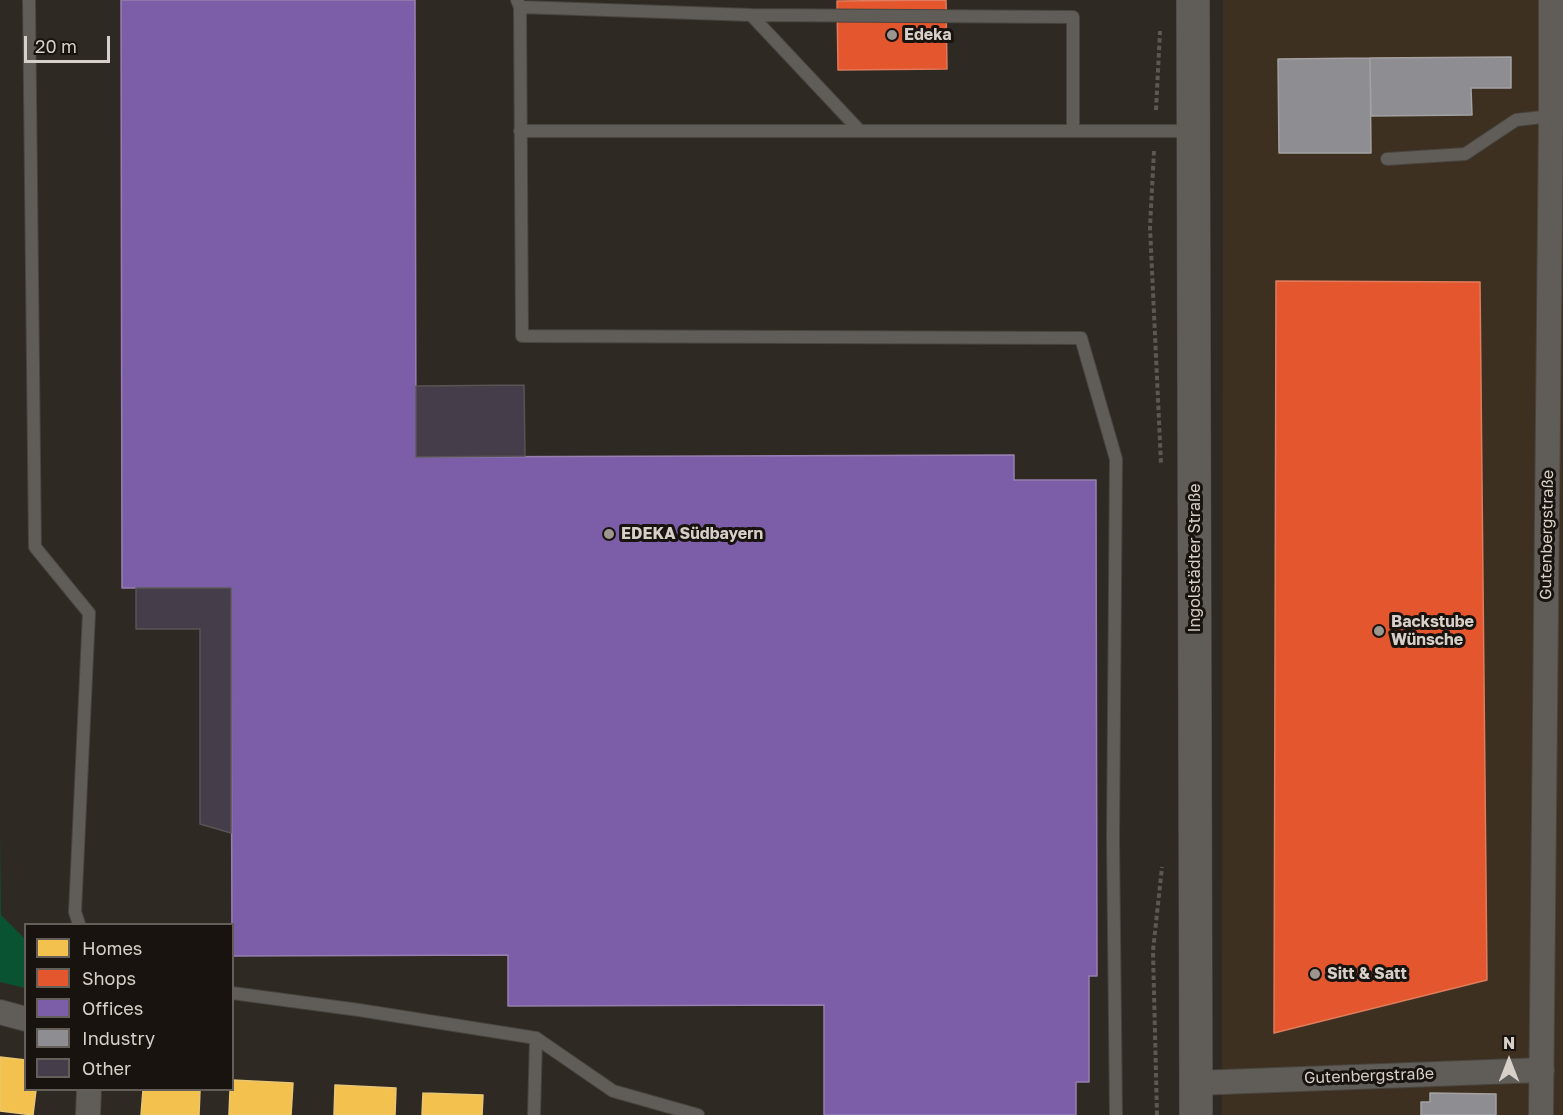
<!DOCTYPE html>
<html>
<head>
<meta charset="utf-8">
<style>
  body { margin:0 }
  #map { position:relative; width:1563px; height:1115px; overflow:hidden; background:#2f2923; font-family:"Golos Text",sans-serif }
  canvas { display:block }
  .legend { position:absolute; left:24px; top:923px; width:210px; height:168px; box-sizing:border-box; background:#18130e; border:2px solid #645f59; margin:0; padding:8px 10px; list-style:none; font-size:18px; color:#d7d0c9 }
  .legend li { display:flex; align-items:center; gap:12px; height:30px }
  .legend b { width:30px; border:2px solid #645f59 }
  .north { position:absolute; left:1479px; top:1031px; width:60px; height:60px; -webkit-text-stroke:4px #18130e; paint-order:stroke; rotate:0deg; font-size:16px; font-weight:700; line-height:24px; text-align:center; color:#d7d0c9 }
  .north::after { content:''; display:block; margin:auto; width:21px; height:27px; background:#d7d0c9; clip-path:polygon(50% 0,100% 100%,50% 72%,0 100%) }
  .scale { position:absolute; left:24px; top:36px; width:86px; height:27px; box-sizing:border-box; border:3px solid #d7d0c9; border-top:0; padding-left:8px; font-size:18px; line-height:21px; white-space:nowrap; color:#d7d0c9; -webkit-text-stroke:4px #18130e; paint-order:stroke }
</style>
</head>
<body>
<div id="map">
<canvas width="1563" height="1115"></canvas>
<ul class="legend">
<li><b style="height:16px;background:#f2c14e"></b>Homes</li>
<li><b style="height:16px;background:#e4572e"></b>Shops</li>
<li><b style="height:16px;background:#7b5ea7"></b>Offices</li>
<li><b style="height:16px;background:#8d8d92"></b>Industry</li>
<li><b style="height:16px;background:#453d49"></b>Other</li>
</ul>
<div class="north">N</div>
<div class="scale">20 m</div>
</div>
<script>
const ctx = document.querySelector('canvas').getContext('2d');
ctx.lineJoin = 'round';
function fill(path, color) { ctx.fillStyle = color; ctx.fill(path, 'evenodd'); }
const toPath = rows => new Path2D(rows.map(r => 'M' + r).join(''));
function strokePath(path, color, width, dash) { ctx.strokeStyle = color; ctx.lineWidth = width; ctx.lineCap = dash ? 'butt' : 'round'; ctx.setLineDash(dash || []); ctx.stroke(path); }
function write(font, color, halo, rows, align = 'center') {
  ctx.font = font + ' "Golos Text",sans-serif'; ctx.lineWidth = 6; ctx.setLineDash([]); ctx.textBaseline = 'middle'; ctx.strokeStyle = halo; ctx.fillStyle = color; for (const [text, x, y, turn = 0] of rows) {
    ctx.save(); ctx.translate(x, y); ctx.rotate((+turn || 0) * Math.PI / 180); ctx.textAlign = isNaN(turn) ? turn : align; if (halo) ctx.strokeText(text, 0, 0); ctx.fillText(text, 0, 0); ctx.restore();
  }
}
fill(toPath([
  [1223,0,1563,0,1563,1115,1222,1115]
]), '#3d3020');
fill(toPath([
  [0,830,1,915,25,939,25,988,0,982]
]), '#095332');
const homes = toPath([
  [0,1057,26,1060,26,1090,36,1090,33,1115,0,1111,0,1057],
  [232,1080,293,1083,291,1115,229,1115,230,1090,232,1090,232,1080],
  [335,1085,396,1088,395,1115,334,1115,335,1085],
  [143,1090,200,1090,199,1115,141,1115,143,1090],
  [423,1093,483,1095,482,1115,422,1115,423,1093]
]);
fill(homes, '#f2c14e');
strokePath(homes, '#eac673', 1.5);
const shops = toPath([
  [946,0,947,69,838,70,837,1,946,0],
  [1276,281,1480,282,1487,980,1274,1033,1276,281]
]);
fill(shops, '#e4572e');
strokePath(shops, '#e07b5c', 1.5);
const offices = toPath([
  [121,0,415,0,416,457,1014,455,1014,480,1096,480,1097,976,1089,976,1089,1082,1076,1082,1076,1115,824,1115,824,1005,508,1006,508,955,232,956,231,588,122,588,121,0]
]);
fill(offices, '#7b5ea7');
strokePath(offices, '#9780b1', 1.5);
const industry = toPath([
  [1511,57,1511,88,1471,88,1472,115,1371,116,1370,58,1511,57],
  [1370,58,1371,153,1279,153,1278,59,1370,58],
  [1430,1093,1496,1094,1496,1115,1421,1115,1421,1102,1430,1102,1430,1093]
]);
fill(industry, '#8d8d92');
strokePath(industry, '#a3a1a2', 1.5);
const building = toPath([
  [524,385,525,456,416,457,416,386,524,385],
  [136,588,231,588,231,833,200,824,200,629,136,629,136,588]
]);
fill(building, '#453d49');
strokePath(building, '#585455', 1.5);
const lane = toPath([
  [29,0,35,547,89,613,75,912,79,924],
  [517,0,520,7,522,336,1081,338,1116,459,1113,838,1116,1115],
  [520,7,751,15,1073,17,1073,131],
  [751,15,860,131],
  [520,131,1192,131],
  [1387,159,1465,154,1516,120,1551,116],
  [232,993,359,1010,536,1038,613,1091,698,1115],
  [534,1115,536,1038]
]);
const street = toPath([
  [0,1012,26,1019],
  [1196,1083,1542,1070],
  [88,1115,89,1090],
  [1541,1115,1551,116,1551,0]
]);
const secondary = toPath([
  [1193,0,1196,1115]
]);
strokePath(lane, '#48443e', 14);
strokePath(street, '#48443e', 26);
strokePath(secondary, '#48443e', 34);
strokePath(toPath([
  [1156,110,1160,31],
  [1154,151,1150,227,1161,464],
  [1157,1115,1153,951,1162,867]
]), '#5c5853', 4, [4.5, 3]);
strokePath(lane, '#605c58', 12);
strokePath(street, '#605c58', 24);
strokePath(secondary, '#605c58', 33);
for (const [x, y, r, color] of [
  [892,35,6,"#9c968f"],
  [609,534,6,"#9c968f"],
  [1379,631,6,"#9c968f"],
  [1315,974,6,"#9c968f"]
]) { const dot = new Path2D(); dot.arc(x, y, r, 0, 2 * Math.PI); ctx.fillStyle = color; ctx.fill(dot); strokePath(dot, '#18130e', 2); }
write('bold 16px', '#d7d0c9', '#18130e', [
  ["Edeka",904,35],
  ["EDEKA Südbayern",621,534],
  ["Backstube",1391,622],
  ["Wünsche",1391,640],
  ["Sitt & Satt",1327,974]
], 'left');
write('16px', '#d7d0c9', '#18130e', [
  ["Gutenbergstraße",1547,535,-89],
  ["Ingolstädter Straße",1195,558,-90],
  ["Gutenbergstraße",1369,1076,-2]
]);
</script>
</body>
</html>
